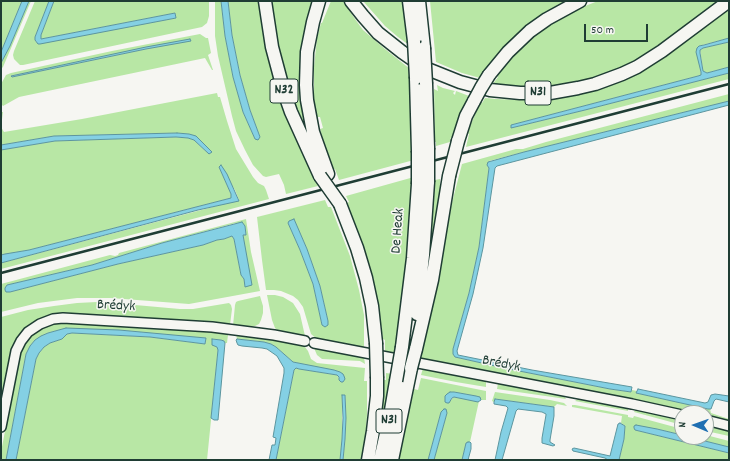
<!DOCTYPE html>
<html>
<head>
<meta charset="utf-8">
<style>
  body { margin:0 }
  #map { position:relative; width:730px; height:461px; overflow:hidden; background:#f6f6f2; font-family:Dekko,sans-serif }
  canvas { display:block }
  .frame { position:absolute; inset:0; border:2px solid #1f3d34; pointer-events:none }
  .north { position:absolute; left:674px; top:405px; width:40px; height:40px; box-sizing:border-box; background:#f6f6f2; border:1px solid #a0aca6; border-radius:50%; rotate:272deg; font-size:11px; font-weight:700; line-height:16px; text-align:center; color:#1f3d34 }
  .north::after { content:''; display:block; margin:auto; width:14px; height:18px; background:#1f6fb2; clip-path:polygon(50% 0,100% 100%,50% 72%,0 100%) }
  .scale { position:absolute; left:584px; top:24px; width:64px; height:18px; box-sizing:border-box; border:2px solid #1f3d34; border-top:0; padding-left:5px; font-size:12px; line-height:14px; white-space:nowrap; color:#1f3d34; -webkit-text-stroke:3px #f6f6f2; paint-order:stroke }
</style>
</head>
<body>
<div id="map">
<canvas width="730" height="461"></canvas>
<div class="frame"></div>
<div class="north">N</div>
<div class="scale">50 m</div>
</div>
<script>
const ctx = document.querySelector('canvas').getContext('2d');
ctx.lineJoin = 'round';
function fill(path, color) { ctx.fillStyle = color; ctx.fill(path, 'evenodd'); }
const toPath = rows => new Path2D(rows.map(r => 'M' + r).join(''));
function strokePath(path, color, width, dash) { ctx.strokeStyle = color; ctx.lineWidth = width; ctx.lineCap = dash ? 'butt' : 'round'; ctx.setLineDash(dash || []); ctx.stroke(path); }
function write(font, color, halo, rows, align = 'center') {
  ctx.font = font + ' Dekko,sans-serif'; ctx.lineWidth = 3; ctx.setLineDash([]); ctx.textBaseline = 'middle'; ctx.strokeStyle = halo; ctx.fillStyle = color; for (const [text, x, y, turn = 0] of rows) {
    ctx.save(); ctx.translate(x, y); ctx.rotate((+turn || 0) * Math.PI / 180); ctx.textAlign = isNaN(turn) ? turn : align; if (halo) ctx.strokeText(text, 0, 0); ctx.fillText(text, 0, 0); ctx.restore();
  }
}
fill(toPath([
  [1,1,22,1,1,52],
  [29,1,31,1,3,67,1,69,1,63,10,46],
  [35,1,49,1,35,37,36,42,121,28,176,18,175,13,41,39,41,35,54,1,209,1,209,16,207,23,202,27,23,65,20,65,14,59,13,55,14,51],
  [215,1,221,1,225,36,233,77,243,112,255,139,260,137,250,110,240,75,232,35,228,1,261,1,315,178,318,186,286,194,284,185,279,174,266,177,263,176,253,165,245,150,236,131,232,116,218,56,215,36],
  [270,1,313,1,307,21,301,51,300,85,312,145,295,110,282,68],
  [331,1,343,1,355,19,363,30,385,49,410,69,414,160,339,180,335,169,333,169,324,143,320,129,323,128,320,117,317,117,314,99,314,67,317,38,321,23,322,23],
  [363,1,406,1,409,45,398,37,385,26],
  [430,1,570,1,482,75,480,78,462,73,436,62],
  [598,1,720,1,647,55,620,69,593,79,564,86,536,88,492,85,498,77,497,76,507,63,526,43,539,32,565,16,580,8],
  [729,7,729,38,699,46,701,75,698,76,511,125,511,128,585,110,729,73,729,79,466,147,469,134,467,133,468,131,480,103,482,103,485,98,497,99,519,100,550,98,579,93],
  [200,34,206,38,208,38,211,53,208,55,213,70,212,70,205,58,19,97,3,106,1,104,1,84,6,75,11,73,112,51],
  [190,40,146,49,12,77,11,76,101,57],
  [729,42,729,67,707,73,703,71,700,50,703,48],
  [437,85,443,88,455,91,453,93,455,95,456,91,469,96,466,102,468,103,454,138,451,137,450,142,436,146,436,142,435,142,434,89,438,91],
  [217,93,218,97,220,97,227,121,236,149,253,177,258,183,264,186,266,190,269,199,1,269,1,263,239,200,235,190,219,167,231,194,231,198,29,250,1,255,1,150,55,141,176,137,188,138,194,140,209,154,210,153,189,134,177,133,54,136,1,145,1,112,3,112,1,127,4,132,82,119],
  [729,94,729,101,524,152,489,161,487,165,489,168,479,247,469,293,453,349,453,354,455,357,504,368,610,389,631,392,632,390,637,391,636,393,710,409,711,413,729,419,728,422,706,416,706,413,693,413,631,400,421,359,447,222,462,164,516,149,523,149,546,142],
  [414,177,414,193,396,354,385,351,385,340,383,339,378,305,373,277,363,245,347,203,349,202,346,196],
  [440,179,440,184,442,184,442,180,443,180,425,292,431,186,435,186,435,180],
  [325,200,328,207,331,207,350,256,359,290,364,315,364,349,317,339,311,334,303,307,298,300,293,296,281,291,274,290,266,290,262,260,257,217],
  [294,220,307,249,320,286,328,321,328,325,322,325,313,284,300,250,288,223],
  [246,219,251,252,260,291,189,304,111,298,77,298,38,303,1,312,1,284,110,255,115,256,118,255,119,253],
  [236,223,245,226,246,234,243,235,245,287,244,279,241,275,234,239,232,236,224,239,217,240,203,245,118,264,10,292,6,292,6,286,7,285,92,265,162,243],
  [267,295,275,295,283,297,293,303,300,314,305,336,302,337,278,331,275,328,272,320],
  [260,296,263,306,263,313,261,320,259,324,255,326,251,327,233,326,235,305,236,302,238,301],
  [97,302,124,304,180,309,193,309,229,303,231,305,232,309,230,325,151,319,63,314,52,314,42,318,34,322,25,329,17,338,12,349,1,403,1,317,28,310,54,306,77,303],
  [76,322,214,331,227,333,228,335,227,343,225,343,224,341,221,340,212,339,215,346,217,347,218,350,207,460,16,460,36,359,39,353,44,347,50,343,62,339,67,334,72,333,150,337,205,344,206,339,119,330,59,330,48,333,35,340,30,346,26,354,6,460,1,460,1,452,18,363,20,352,25,343,31,336,45,327,54,324],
  [236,334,271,338,296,343,305,347,308,351,311,359,317,363,365,368,364,381,367,381,367,415,365,442,362,460,343,460,345,439,346,418,345,395,342,395,342,439,340,460,276,460,294,370,296,368,299,369,337,375,341,382,343,382,344,381,340,372,293,362,276,347,271,344,264,342,237,339],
  [314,348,317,348,364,357,365,364,360,361,322,359,317,355],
  [423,368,485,380,486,382,486,387,456,382,421,375],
  [386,373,393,374,375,460,372,460,377,437,383,380,386,380],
  [421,378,486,391,486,400,481,400,480,397,454,392,450,401,454,397,479,401,470,442,466,443,462,460,434,460,447,413,441,412,428,460,398,460,414,389,418,390],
  [498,383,564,396,566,399,497,389],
  [495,392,550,400,564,403,567,406,557,404,554,407,495,399,494,402,492,401],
  [578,399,628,408,628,411,575,401],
  [572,405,575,405,628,415,628,417,633,418,634,416,682,429,682,435,657,429,635,430,729,453,729,460,619,460,624,439,625,426,621,423,622,416,572,407],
  [635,410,682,419,682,425,634,412],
  [706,425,729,431,729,436,706,431],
  [706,435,729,441,729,447,689,437,706,437]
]), '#b8e7a5');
const water = toPath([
  [22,1,29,1,10,46,1,63,1,52,22,1],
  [49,1,54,1,41,35,41,39,175,13,176,18,40,44,38,44,35,40,35,37,49,1],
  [221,1,228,1,232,35,240,75,250,110,260,137,258,140,255,139,243,112,233,77,225,36,221,1],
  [729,38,729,42,703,48,700,50,700,53,703,71,707,73,729,67,729,73,585,110,511,128,511,125,698,76,701,75,701,72,696,52,697,48,699,46,704,45,729,38],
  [190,39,191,41,146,49,12,77,11,76,146,47,190,39],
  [729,101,729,105,497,166,495,168,483,248,473,294,457,351,458,355,532,370,632,387,631,392,610,389,504,368,455,357,453,354,453,349,469,293,479,247,489,168,487,165,488,162,524,152,729,101],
  [177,133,189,134,196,136,212,152,209,154,194,140,188,138,176,137,55,141,1,150,1,145,54,136,177,133],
  [221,165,227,174,239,201,198,210,1,263,1,255,5,254,29,250,231,198,231,194,219,167,221,165],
  [294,219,307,249,320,286,328,321,328,325,325,327,322,325,313,284,300,250,288,223,289,221,294,219],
  [242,222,245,226,246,235,243,235,252,285,245,287,244,279,241,275,234,239,232,236,224,239,217,240,203,245,118,264,10,292,6,292,5,290,5,288,7,285,92,265,162,243,242,222],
  [66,328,119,330,206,338,205,344,150,337,72,333,67,334,62,339,50,343,44,347,39,353,36,359,16,460,6,460,26,354,30,346,35,340,41,336,48,333,66,328],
  [212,339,221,340,224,341,225,343,218,420,214,420,211,418,218,350,217,347,212,345,212,339],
  [237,339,264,342,271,344,276,347,293,362,334,370,340,372,343,374,344,376,345,379,343,382,341,382,339,380,339,377,337,375,299,369,296,368,294,370,276,460,269,460,272,445,275,445,276,438,273,437,284,373,284,368,277,356,267,349,262,348,242,346,238,345,237,343,236,340,237,339],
  [638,389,705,403,708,402,711,395,715,394,729,396,729,402,716,399,714,401,711,409,708,409,636,393,638,389],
  [450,392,454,392,476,396,480,397,481,400,478,402,454,397,452,398,449,403,447,403,445,402,445,396,447,394,450,392],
  [342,395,345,395,346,418,345,439,343,460,340,460,342,439,343,418,342,395],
  [495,399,554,407,554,416,550,440,550,442,555,445,553,446,542,443,542,438,546,415,546,414,542,412,518,409,516,411,502,460,495,460,501,432,508,408,506,406,494,404,494,402,495,399],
  [444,409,446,409,447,413,434,460,428,460,441,412,444,409],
  [620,423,625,426,624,439,619,460,608,460,605,458,573,451,572,449,574,448,610,456,618,424,620,423],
  [636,425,657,429,682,435,682,437,689,437,729,447,729,453,635,430,634,428,634,426,636,425],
  [468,442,470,442,471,443,471,449,468,460,462,460,466,443,468,442]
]);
fill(water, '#84d0e4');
strokePath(water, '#5c959e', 1);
const tertiary = toPath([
  [314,343,632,404,682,415],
  [706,420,729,426],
  [1,427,16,351,21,341,28,332,40,324,53,319,63,318,212,327,274,335,305,341]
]);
const trunk = toPath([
  [265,1,272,47,284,92,291,112,320,176],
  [319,1,313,22,307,52,306,85,307,100,313,132,328,174],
  [351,1,363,16,378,33,402,52,425,68,460,82,490,90,520,93,550,93,578,88,595,84,622,74,637,67,662,51,729,1],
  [409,1,414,41],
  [419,1,424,48],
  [489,75,508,52,530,31,547,19,580,1],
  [416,78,418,151],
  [426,84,428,148],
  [458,141,466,116,474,101],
  [340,204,357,248,366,278,372,306,376,343],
  [417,314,423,255,428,182],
  [402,347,413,258,418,184],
  [416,349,432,280,449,176],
  [368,460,373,431,377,396,377,378],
  [380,460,390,416,396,381],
  [392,460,411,368]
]);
strokePath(tertiary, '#1f3d34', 12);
strokePath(trunk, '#1f3d34', 15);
strokePath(tertiary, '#f6f6f2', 9);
strokePath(trunk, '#f6f6f2', 12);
strokePath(toPath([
  [1,273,729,84]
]), '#1f3d34', 2.5);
const trunkBridge = toPath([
  [414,41,416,78],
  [424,48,426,84],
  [474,101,481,88,489,75],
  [320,176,340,204],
  [449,176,458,141],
  [428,182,428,148],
  [418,184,418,151],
  [376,343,377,378],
  [411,368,416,349],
  [396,381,402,347]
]);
strokePath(trunkBridge, '#1f3d34', 15, []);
strokePath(trunkBridge, '#f6f6f2', 12);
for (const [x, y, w] of [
  [284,91,28],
  [538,93,26],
  [389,421,26]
]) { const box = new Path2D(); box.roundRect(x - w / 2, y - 12, w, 24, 3); ctx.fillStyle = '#f6f6f2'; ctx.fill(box); strokePath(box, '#1f3d34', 1); }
write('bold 14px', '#1f3d34', null, [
  ["N32",284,91],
  ["N31",538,93],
  ["N31",389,421]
]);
write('15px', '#1f3d34', '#f6f6f2', [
  ["De Heak",399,231,-86],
  ["Brédyk",116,307,3],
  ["Brédyk",501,365,11]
]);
</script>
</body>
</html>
